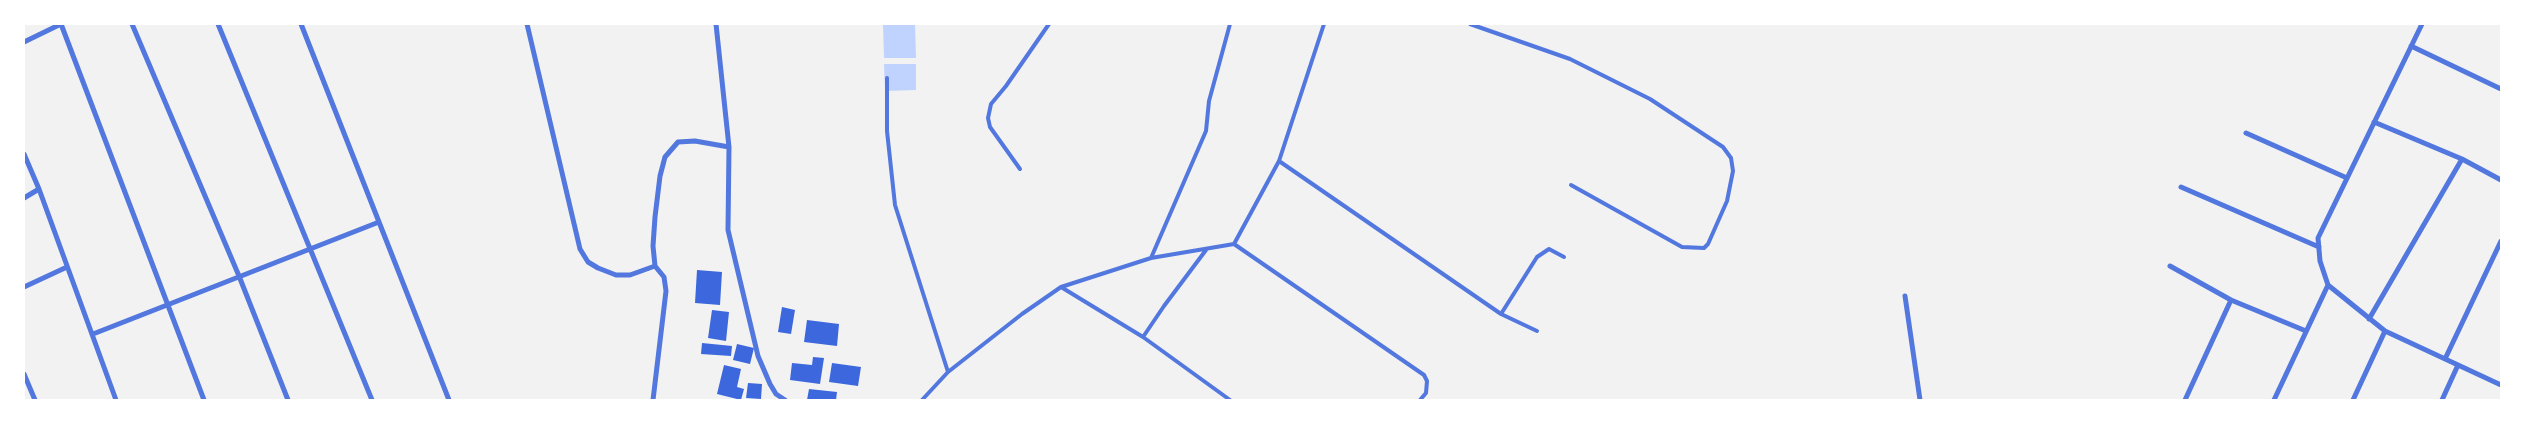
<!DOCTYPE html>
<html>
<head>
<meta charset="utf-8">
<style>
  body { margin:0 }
  #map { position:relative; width:2525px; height:424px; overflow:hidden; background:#f2f2f2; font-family:"Varela Round",sans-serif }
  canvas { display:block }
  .frame { position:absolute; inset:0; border:25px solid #fff; pointer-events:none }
</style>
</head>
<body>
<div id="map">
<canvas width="2525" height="424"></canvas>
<div class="frame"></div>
</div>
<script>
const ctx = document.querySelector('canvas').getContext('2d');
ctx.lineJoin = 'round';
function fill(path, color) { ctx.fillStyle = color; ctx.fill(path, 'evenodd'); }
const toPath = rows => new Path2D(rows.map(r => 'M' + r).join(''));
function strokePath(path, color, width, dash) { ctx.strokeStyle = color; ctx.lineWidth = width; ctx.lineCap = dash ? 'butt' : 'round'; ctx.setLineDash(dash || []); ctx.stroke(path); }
fill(toPath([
  [883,24,915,24,916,58,884,58],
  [884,64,916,64,916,90,885,91]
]), '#bfd3fe');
fill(toPath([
  [697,270,722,272,720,305,695,303],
  [782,307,795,310,791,334,778,332],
  [712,310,729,312,726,341,708,338],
  [807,320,839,324,837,346,804,342],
  [702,343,732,346,731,356,701,354],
  [737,344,754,348,750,364,733,360],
  [813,357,824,358,820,384,790,380,792,363,812,365],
  [832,363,861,367,858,386,829,382],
  [724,365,741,369,737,387,744,389,741,400,717,394],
  [748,383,762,384,761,399,746,398],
  [809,389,837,392,836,400,807,400]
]), '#3d67dc');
strokePath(toPath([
  [1470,24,1570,59,1650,99,1723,147,1731,158,1733,171,1727,201,1708,244,1704,248,1682,247,1571,185],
  [887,78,887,131,895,205,948,372],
  [1279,161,1501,314,1537,331],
  [1020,169,990,127,988,118,991,104,1006,86,1049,24],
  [1234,244,1424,375,1427,381,1426,393,1420,400],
  [1151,258,1206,131,1209,101,1230,24],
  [1061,287,1143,337,1230,400],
  [1501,314,1537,257,1549,249,1564,257],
  [1143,337,1164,306,1206,250],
  [922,400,948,372,1022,314,1061,287,1151,258,1234,244,1279,161,1324,24]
]), '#5277de', 4);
strokePath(toPath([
  [61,24,204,400],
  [132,24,239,276,288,400],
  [218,24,372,400],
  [527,24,580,249,588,262,598,268,616,275,630,275,655,266,653,246,655,217,660,176,665,157,678,142,695,141,729,147],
  [716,24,729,147,728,230,758,356,770,384,776,394,785,400],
  [2422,24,2318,238,2320,261,2328,285,2385,331,2501,385],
  [24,42,61,24],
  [2411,46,2501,89],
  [2374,122,2462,159,2501,180],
  [2246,133,2347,178],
  [24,154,39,189,116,400],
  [2181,187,2319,247],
  [24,198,39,189],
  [379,222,449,400],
  [2170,266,2231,300],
  [24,287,67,267],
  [1905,296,1920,400],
  [2369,319,2462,159],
  [93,334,379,222,301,24],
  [2445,359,2501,241],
  [24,374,35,400],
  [653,400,666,291,664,277,655,266],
  [2185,400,2231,300,2306,331],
  [2274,400,2328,285],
  [2353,400,2385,331],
  [2442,400,2458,365]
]), '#5277de', 5);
</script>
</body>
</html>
